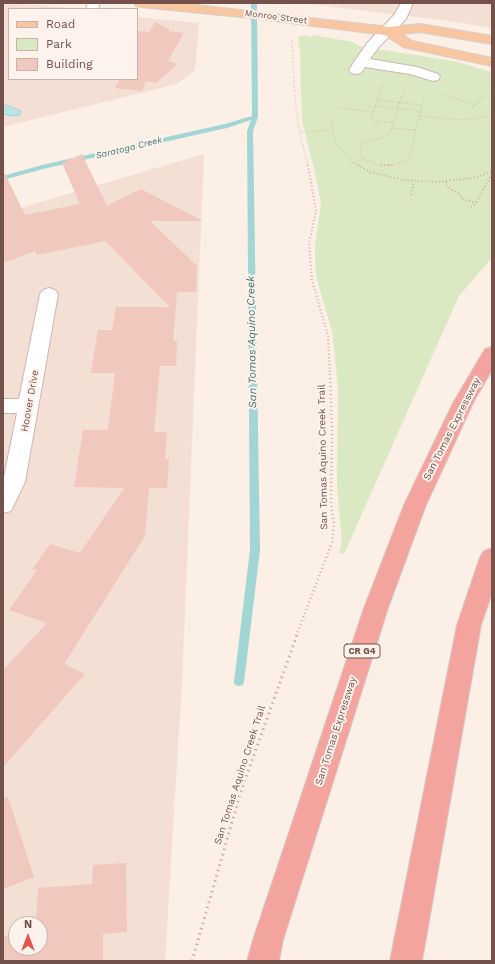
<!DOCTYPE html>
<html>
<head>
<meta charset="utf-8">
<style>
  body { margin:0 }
  #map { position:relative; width:495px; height:964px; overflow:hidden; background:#fcefe6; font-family:"Work Sans",sans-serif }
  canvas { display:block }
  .frame { position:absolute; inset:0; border:4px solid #74524b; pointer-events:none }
  .legend { position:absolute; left:8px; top:8px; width:130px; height:72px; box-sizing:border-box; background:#fef3ec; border:1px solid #c7b3ac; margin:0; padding:5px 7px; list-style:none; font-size:12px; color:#74524b }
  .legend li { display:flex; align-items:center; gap:8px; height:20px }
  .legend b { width:20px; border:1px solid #c7b3ac }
  .north { position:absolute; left:8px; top:916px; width:40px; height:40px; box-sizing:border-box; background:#fef3ec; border:1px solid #c7b3ac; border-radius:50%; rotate:0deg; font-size:11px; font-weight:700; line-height:16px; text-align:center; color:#74524b }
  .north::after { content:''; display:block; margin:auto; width:14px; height:18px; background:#e2534e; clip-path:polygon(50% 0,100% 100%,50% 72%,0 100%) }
</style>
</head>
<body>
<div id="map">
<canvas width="495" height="964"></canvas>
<div class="frame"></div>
<ul class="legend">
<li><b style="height:5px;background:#f8c6a0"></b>Road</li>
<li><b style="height:11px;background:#dae9c4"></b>Park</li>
<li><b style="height:11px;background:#f0c8be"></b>Building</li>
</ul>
<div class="north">N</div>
</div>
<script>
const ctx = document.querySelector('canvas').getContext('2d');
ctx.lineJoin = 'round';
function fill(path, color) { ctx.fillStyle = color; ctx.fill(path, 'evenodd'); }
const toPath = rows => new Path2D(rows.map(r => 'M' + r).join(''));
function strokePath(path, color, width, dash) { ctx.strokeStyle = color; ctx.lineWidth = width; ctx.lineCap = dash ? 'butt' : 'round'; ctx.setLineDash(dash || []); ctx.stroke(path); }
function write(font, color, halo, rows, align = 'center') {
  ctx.font = font + ' "Work Sans",sans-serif'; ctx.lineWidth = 4; ctx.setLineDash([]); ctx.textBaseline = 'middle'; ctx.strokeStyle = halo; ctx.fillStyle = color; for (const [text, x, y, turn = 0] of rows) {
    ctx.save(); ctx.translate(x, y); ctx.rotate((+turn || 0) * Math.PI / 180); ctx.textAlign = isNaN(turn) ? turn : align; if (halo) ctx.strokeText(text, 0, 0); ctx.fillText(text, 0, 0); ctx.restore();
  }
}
fill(toPath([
  [301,3,492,3,492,28,442,20],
  [3,4,41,5,73,9,9,9,9,79,137,79,137,17,199,23,195,70,177,84,3,127],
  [204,154,182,682,165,961,3,961,3,213],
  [16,924,40,924,40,948,16,948]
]), '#f3dfd4');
fill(toPath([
  [304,35,311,37,313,35,353,42,359,46,453,61,492,72,492,258,459,296,344,554,339,553,342,544,337,486,338,389,335,357,332,331,317,280,315,262,315,246,321,203,316,177,302,121,300,62,301,61,298,37]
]), '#dae9c4');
const water = toPath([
  [3,105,6,105,21,111,20,115,10,116,3,113,3,105]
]);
fill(water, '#bae5e3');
strokePath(water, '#a1d6d4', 1);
fill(toPath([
  [251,3,257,3,258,117,253,131,260,550,244,682,243,685,239,686,235,685,234,682,250,550,247,131,251,120,227,128,43,169,3,180,3,176,42,165,225,124,252,116,251,3]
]), '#a1d6d4');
fill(toPath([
  [155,22,169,29,168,31,184,33,168,61,178,64,156,83,146,81,142,91,115,88,120,79,137,79,137,31,149,32],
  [82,154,107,206,141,189,203,221,150,221,197,266,196,292,177,292,173,341,177,341,176,366,160,366,154,432,167,432,165,459,169,459,167,488,149,488,145,536,64,664,85,674,3,767,3,670,47,623,9,610,37,570,32,569,50,544,80,553,124,488,74,487,83,430,108,430,115,373,91,373,98,330,112,330,116,307,170,307,105,241,37,255,35,251,3,263,3,170,25,215,80,204,62,163],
  [8,797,34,877,3,889,3,798],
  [126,863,127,932,103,934,103,961,3,961,3,936,16,935,16,948,40,948,40,924,36,924,38,888,92,884,93,865]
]), '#f0c8be');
const minor = toPath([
  [88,3,100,3,98,9,86,9,88,3],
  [401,3,413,3,406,19,378,48,370,59,417,67,438,74,440,77,438,80,433,81,410,74,365,67,361,73,356,74,351,73,349,70,356,59,368,42,395,14,401,3],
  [49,288,55,290,58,294,25,482,11,511,3,513,3,482,17,413,3,413,3,399,19,399,40,294,43,290,49,288]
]);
const major = toPath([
  [134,3,179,3,389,27,420,24,492,36,492,44,420,32,402,34,412,41,492,58,492,66,403,47,385,35,251,18,140,7,136,6,134,3]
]);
const highway = toPath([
  [492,347,492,370,473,403,426,505,388,608,283,940,279,961,247,961,253,940,364,608,404,505,453,403,485,349,492,347],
  [492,548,492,593,481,625,422,961,390,961,457,625,480,557,484,551,492,548]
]);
strokePath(minor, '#cfb7af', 2);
strokePath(major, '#d8cfcd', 2);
strokePath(highway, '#d8cfcd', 2);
strokePath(toPath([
  [292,40,295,98,299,129,308,166],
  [382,85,371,120,393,123,392,128,415,130,425,95],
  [444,95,476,105],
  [377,100,422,105],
  [375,106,420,111],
  [340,108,373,112],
  [472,108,488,93,492,92],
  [419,116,462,120,492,116],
  [335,118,332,123,333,135,338,147,354,163,360,166],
  [393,123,404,90],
  [392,128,390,133,385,137,361,144,360,151,362,158,372,163,384,166,404,163,409,159,416,130],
  [301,132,333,130],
  [354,163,364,159]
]), '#d5aba1', 1.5, [0.5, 2]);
strokePath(toPath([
  [308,165,316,211,309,243,312,280,328,336,330,375],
  [358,165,370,172,403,180,436,182,473,178,492,172],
  [381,165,393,165],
  [446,182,447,187,458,193,463,199,476,203],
  [411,195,414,181],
  [471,207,476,203,492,174]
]), '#d5aba1', 2, [1, 2.5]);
strokePath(toPath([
  [296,636,332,543,334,524,331,504,332,429,330,374]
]), '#d5aba1', 2.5, [1, 3]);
strokePath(toPath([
  [192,961,241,791,297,635]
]), '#d5aba1', 3, [1.5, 4]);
fill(minor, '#fff');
fill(major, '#f8c6a0');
fill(highway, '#f4a49e');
write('9px', '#74524b', '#fef3ec', [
  ["Monroe Street",276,17,7]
]);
write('italic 9px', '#407877', '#fef3ec', [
  ["Saratoga Creek",129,148,-14]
]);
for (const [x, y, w] of [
  [362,651,36]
]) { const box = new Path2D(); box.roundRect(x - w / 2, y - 7, w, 14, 3); ctx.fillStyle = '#fef3ec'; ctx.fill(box); strokePath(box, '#74524b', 1); }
write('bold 9px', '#74524b', null, [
  ["CR G4",362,651]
]);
write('10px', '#74524b', '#fef3ec', [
  ["Hoover Drive",30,401,-80],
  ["San Tomas Expressway",452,429,-63],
  ["San Tomas Aquino Creek Trail",323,457,-91],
  ["San Tomas Expressway",336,731,-72],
  ["San Tomas Aquino Creek Trail",240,775,-72]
]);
write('italic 11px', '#407877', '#fef3ec', [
  ["San Tomas Aquino Creek",252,342,-91]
]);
</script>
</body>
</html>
